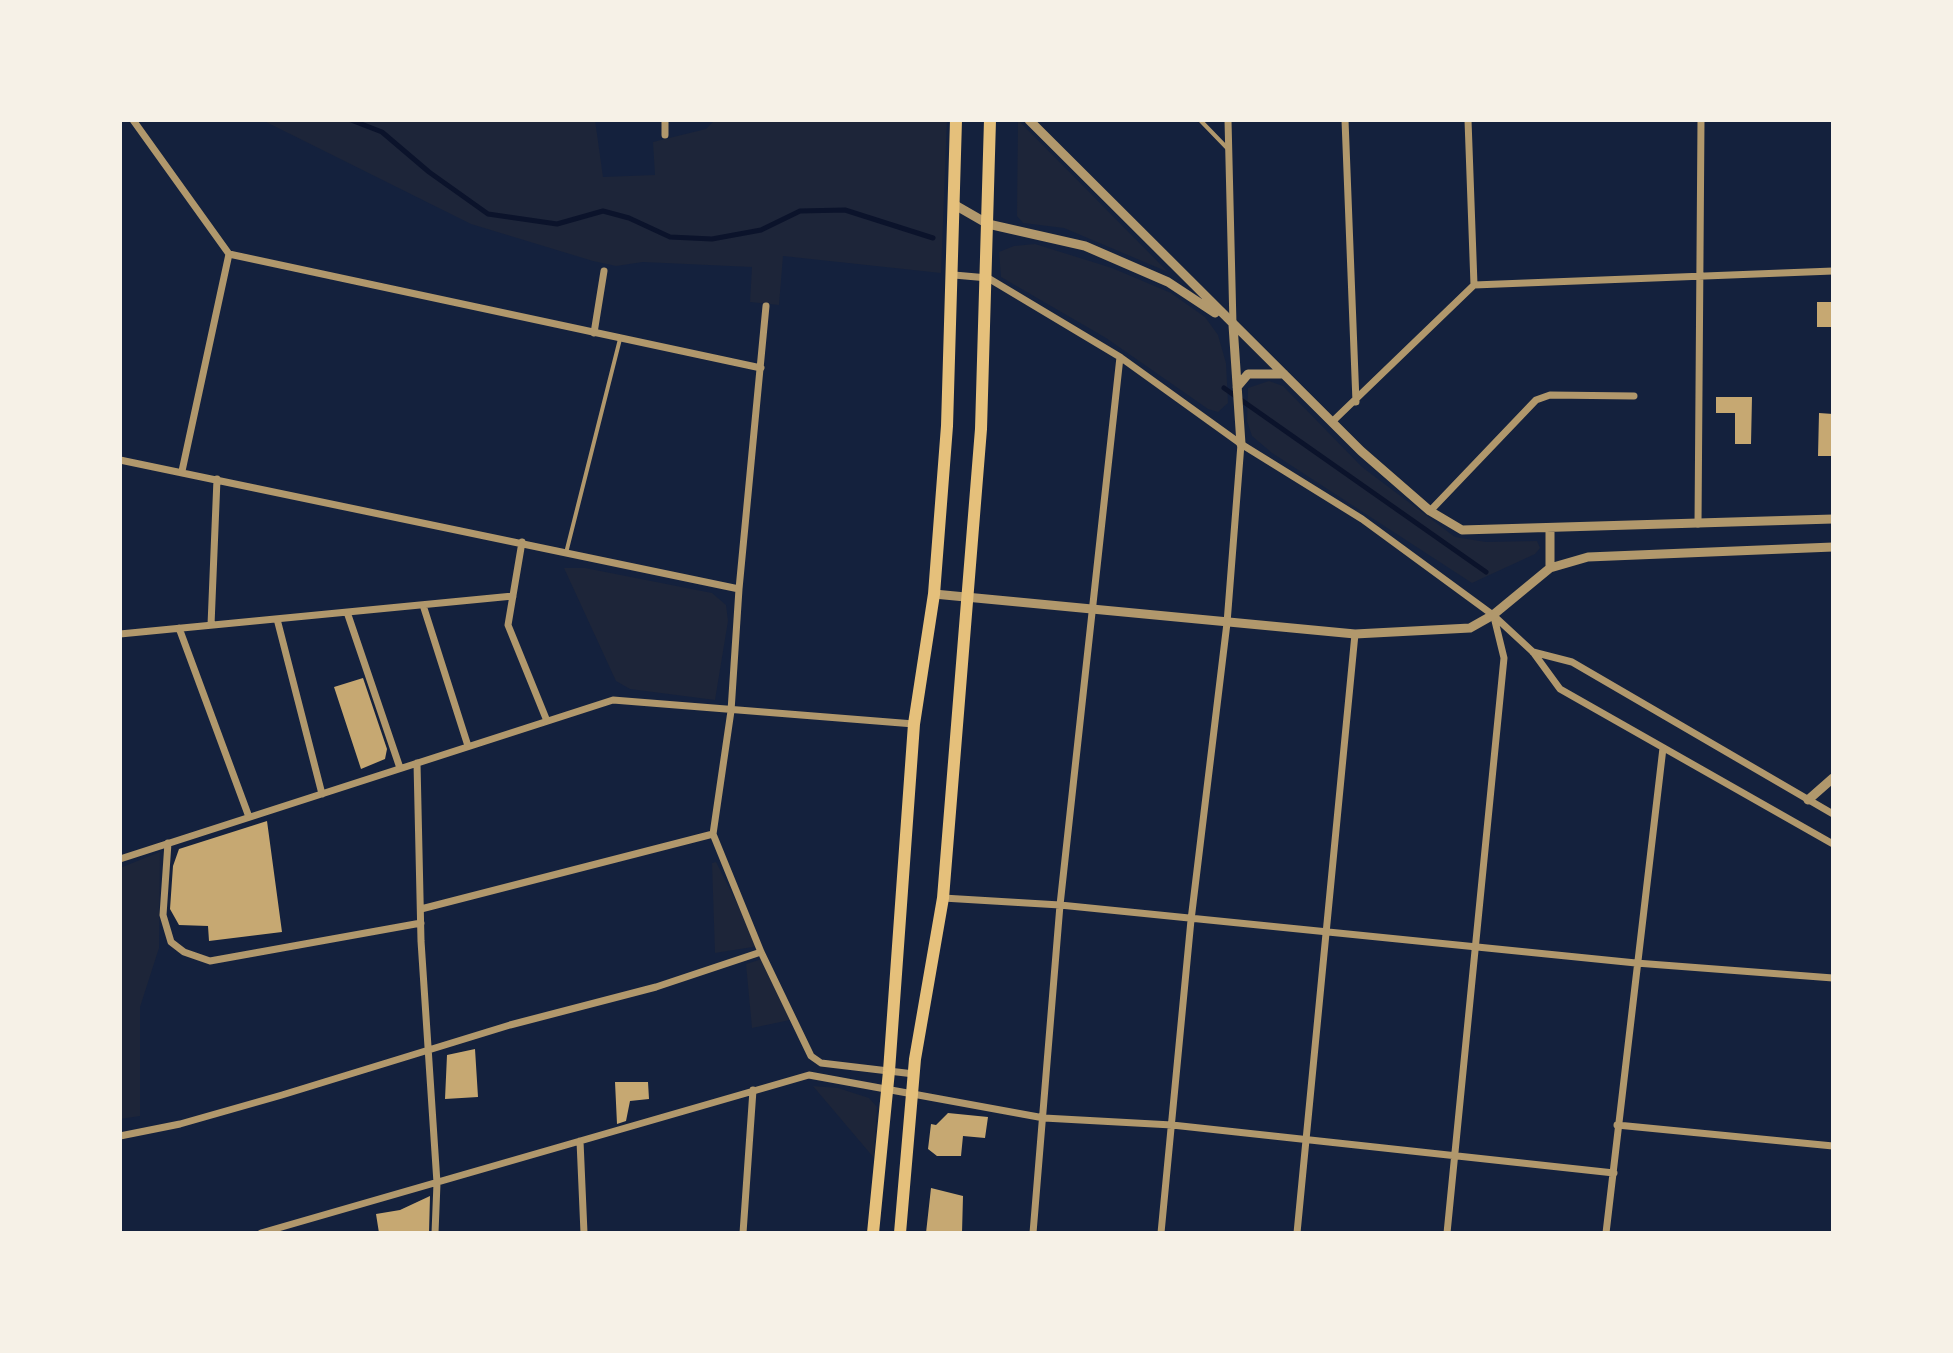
<!DOCTYPE html>
<html>
<head>
<meta charset="utf-8">
<style>
  body { margin:0 }
  #map { position:relative; width:1953px; height:1353px; overflow:hidden; background:#14213d; font-family:"Sofia Sans Condensed",sans-serif }
  canvas { display:block }
  .frame { position:absolute; inset:0; border:122px solid #f6f1e7; pointer-events:none }
</style>
</head>
<body>
<div id="map">
<canvas width="1953" height="1353"></canvas>
<div class="frame"></div>
</div>
<script>
const ctx = document.querySelector('canvas').getContext('2d');
ctx.lineJoin = 'round';
function fill(path, color) { ctx.fillStyle = color; ctx.fill(path, 'evenodd'); }
const toPath = rows => new Path2D(rows.map(r => 'M' + r).join(''));
function strokePath(path, color, width, dash) { ctx.strokeStyle = color; ctx.lineWidth = width; ctx.lineCap = dash ? 'butt' : 'round'; ctx.setLineDash(dash || []); ctx.stroke(path); }
fill(toPath([
  [262,120,595,120,603,177,655,175,653,142,706,129,715,120,947,120,941,273,783,256,779,305,750,302,752,267,643,262,616,266,593,261,471,224],
  [1018,120,1168,272,1064,228,1023,223,1017,216],
  [1035,244,1112,268,1171,293,1205,317,1218,335,1226,363,1228,403,1218,412,1208,409,1106,338,1001,277,999,252,1014,246],
  [1269,381,1283,386,1362,467,1455,537,1486,542,1537,541,1540,548,1535,554,1472,583,1272,453,1252,436,1247,421,1248,388],
  [564,568,585,568,712,593,726,605,728,621,715,700,630,689,616,681],
  [160,852,159,948,140,1007,140,1116,120,1119,120,868],
  [716,862,759,946,715,953,712,863],
  [762,959,790,1020,752,1028,746,964],
  [813,1086,838,1088,869,1098,877,1107,874,1158]
]), '#1d2539');
strokePath(toPath([
  [351,120,382,132,429,172,488,214,557,224,603,211,629,218,670,237,712,239,761,230,800,211,845,210,933,238],
  [1224,388,1486,572]
]), '#0b132b', 5);
fill(toPath([
  [1817,302,1833,302,1833,327,1817,327],
  [1716,397,1752,397,1751,444,1735,444,1735,413,1716,413],
  [1819,413,1833,414,1833,456,1818,456],
  [363,678,387,749,385,759,361,769,334,687],
  [267,821,282,932,209,941,208,926,179,925,170,909,173,866,179,849],
  [475,1049,478,1097,445,1099,447,1055],
  [615,1082,648,1082,649,1099,630,1101,626,1121,617,1124],
  [948,1113,988,1117,985,1138,963,1136,961,1156,937,1156,928,1149,931,1124,936,1125],
  [931,1188,963,1196,962,1233,926,1233],
  [430,1196,429,1233,379,1233,376,1214,400,1210]
]), '#c6a872');
strokePath(toPath([
  [1200,120,1228,149],
  [566,553,620,339]
]), '#b1986c', 4);
strokePath(toPath([
  [133,120,229,254,761,368],
  [665,120,665,135],
  [1228,120,1233,325],
  [1345,120,1356,402],
  [1468,120,1474,285],
  [954,275,988,278,1120,357,1241,444,1362,519,1493,615,1533,652,1560,689,1833,844],
  [766,306,739,589,731,711,713,834,761,952,811,1056,821,1063,914,1074],
  [594,333,604,271],
  [1333,421,1474,285,1833,271],
  [120,460,739,589],
  [182,471,229,254],
  [1430,511,1536,400,1550,395,1634,396],
  [1698,524,1701,120],
  [522,542,508,625,547,721],
  [423,605,468,746],
  [347,612,400,768],
  [277,619,322,794],
  [211,625,217,479],
  [179,628,249,817],
  [120,634,513,596],
  [1533,652,1572,662,1833,814],
  [417,763,421,941,437,1183,435,1233],
  [168,843,163,915,171,942,184,952,210,961,421,923],
  [120,859,613,700,914,724],
  [943,898,1060,905,1636,963,1833,978],
  [421,909,713,834],
  [1617,1125,1833,1146],
  [120,1136,180,1124,282,1095,510,1025,656,987,761,952],
  [580,1141,584,1233],
  [261,1233,809,1075,1044,1118,1172,1125,1614,1173],
  [743,1233,753,1090],
  [1033,1233,1060,905,1120,357],
  [1161,1233,1191,920,1227,623,1241,444],
  [1297,1233,1355,634],
  [1447,1233,1504,658,1494,617],
  [1606,1233,1663,748]
]), '#b1986c', 7);
strokePath(toPath([
  [1029,120,1361,451,1430,511,1462,530,1833,519],
  [955,205,988,224,1085,246,1168,282,1215,313],
  [1233,325,1241,444],
  [1237,387,1248,374,1284,374],
  [1550,529,1550,568],
  [934,594,1355,634,1470,628,1493,615,1550,568,1588,557,1833,547],
  [1808,800,1833,778]
]), '#b1986c', 9);
strokePath(toPath([
  [873,1233,889,1071,914,724,934,594,947,426,956,120],
  [900,1233,915,1059,943,898,981,429,990,120]
]), '#e5c07b', 12);
</script>
</body>
</html>
